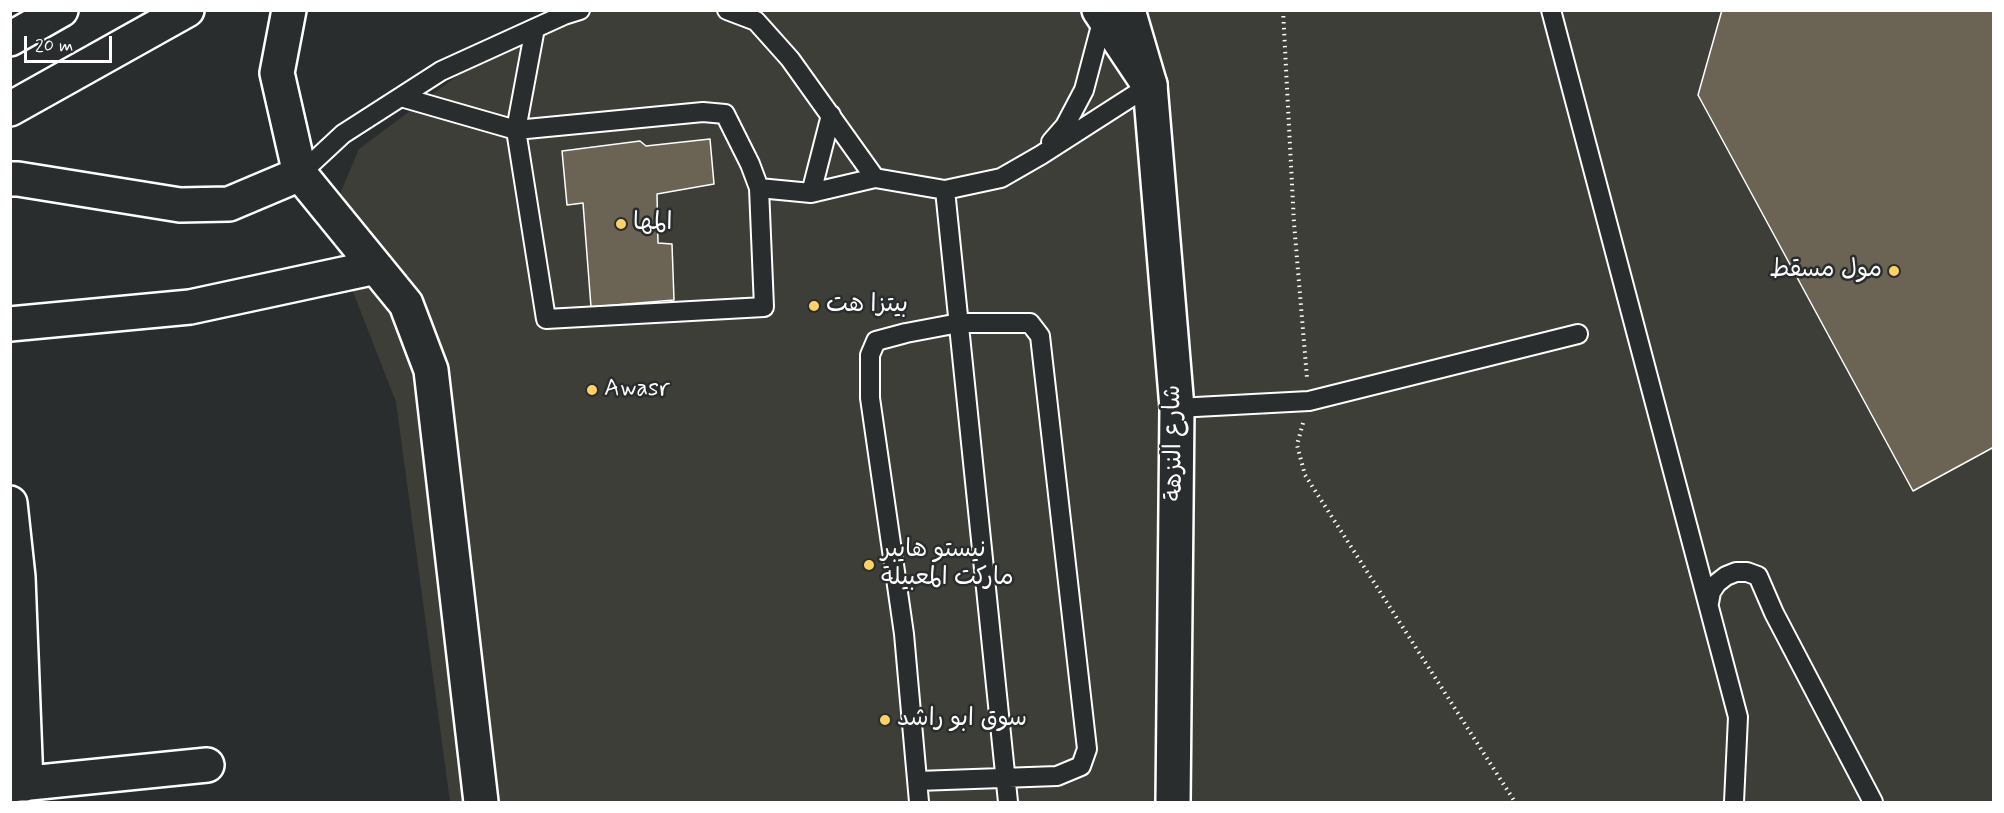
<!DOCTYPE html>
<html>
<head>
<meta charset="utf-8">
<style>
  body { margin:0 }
  #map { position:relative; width:2004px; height:813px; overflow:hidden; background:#2a2d2e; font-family:Mynerve,sans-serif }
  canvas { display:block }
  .frame { position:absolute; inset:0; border:12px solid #fff; pointer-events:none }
  .scale { position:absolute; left:24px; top:36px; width:88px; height:27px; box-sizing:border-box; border:3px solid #fff; border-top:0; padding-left:8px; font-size:18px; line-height:21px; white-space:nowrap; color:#fff; -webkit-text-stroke:4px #2a2d2e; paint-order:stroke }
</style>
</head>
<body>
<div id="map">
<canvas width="2004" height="813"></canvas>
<div class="frame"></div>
<div class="scale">20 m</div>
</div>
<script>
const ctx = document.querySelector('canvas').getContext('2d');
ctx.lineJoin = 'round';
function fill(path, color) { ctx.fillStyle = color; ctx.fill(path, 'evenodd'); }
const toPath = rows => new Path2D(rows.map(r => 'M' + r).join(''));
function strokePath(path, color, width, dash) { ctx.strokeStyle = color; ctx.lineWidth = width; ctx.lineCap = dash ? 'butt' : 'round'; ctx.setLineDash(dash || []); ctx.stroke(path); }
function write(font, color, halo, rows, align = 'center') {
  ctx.font = font + ' Mynerve,"Playpen Sans Arabic",sans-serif'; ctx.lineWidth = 5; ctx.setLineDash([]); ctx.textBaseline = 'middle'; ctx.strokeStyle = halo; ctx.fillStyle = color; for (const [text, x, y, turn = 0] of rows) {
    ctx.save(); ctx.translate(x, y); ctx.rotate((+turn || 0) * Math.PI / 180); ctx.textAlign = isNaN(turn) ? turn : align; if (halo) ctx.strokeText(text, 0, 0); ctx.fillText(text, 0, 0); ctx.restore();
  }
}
fill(toPath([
  [544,11,1993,11,1993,802,450,802,396,402,327,225,359,149]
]), '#3e3e39');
const building = toPath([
  [1722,10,1994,10,1994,447,1913,491,1698,95,1722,10],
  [710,139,714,184,657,194,658,243,672,244,674,300,591,307,583,203,567,205,562,151,640,141,646,146,710,139]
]);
fill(building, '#6b6454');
strokePath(building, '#fff', 1.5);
const service = toPath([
  [727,10,756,21,790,59,875,178,945,190,1001,178,1041,155,1150,85],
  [1551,10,1738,717,1734,802],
  [535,28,516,130,546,319,764,307,759,188],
  [401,97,516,130,703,112,725,114,750,164,759,188,811,193,875,178],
  [1051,142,1065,126,1084,90,1103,18],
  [300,174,343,134,441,71,564,15,580,10],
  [945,190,1008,802],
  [811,193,831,115],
  [1177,408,1309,401,1578,334],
  [1709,603,1711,592,1717,583,1726,576,1736,572,1747,572,1758,576,1774,613,1873,802],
  [918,781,1057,776,1081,766,1087,749,1040,336,1030,323,959,323,906,333,876,341,870,355,870,398,904,634,919,802]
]);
const minor = toPath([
  [300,174,406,304,431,370,481,802],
  [10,324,190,307,376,267],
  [10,503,18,577,26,784],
  [10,785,207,765]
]);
const secondary = toPath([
  [1099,10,1145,79],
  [1138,58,1150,85,1177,408,1173,802]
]);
const primary = toPath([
  [1128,10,1150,85],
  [10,39,61,10],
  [10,109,187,10],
  [10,179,18,179,180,205,229,204,300,174,277,73,289,10]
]);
strokePath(service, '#fff', 22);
strokePath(minor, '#fff', 38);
strokePath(secondary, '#fff', 38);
strokePath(primary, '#fff', 38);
strokePath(toPath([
  [1283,10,1294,223,1307,378],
  [1303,423,1297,445,1305,475,1515,802]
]), '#fff', 4, [1.5, 4.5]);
strokePath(service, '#2a2d2e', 18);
strokePath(minor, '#2a2d2e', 33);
strokePath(secondary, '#2a2d2e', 33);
strokePath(primary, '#2a2d2e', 33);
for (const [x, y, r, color] of [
  [621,224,6,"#ffd166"],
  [1894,271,6,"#ffd166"],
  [814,306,6,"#ffd166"],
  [592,390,6,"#ffd166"],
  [869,565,6,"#ffd166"],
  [885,720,6,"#ffd166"]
]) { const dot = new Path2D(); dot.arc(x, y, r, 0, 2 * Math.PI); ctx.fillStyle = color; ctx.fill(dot); strokePath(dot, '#2a2d2e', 2); }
write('24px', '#fff', '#2a2d2e', [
  ["المها",633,224],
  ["مول مسقط",1882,271,"right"],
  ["بيتزا هت",826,306],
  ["Awasr",604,390],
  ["نيستو هايبر",881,551],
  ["ماركت المعبيلة",881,579],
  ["سوق ابو راشد",897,720]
], 'left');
write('24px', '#fff', '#2a2d2e', [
  ["شارع النزهة",1175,443,-91]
]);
</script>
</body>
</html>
